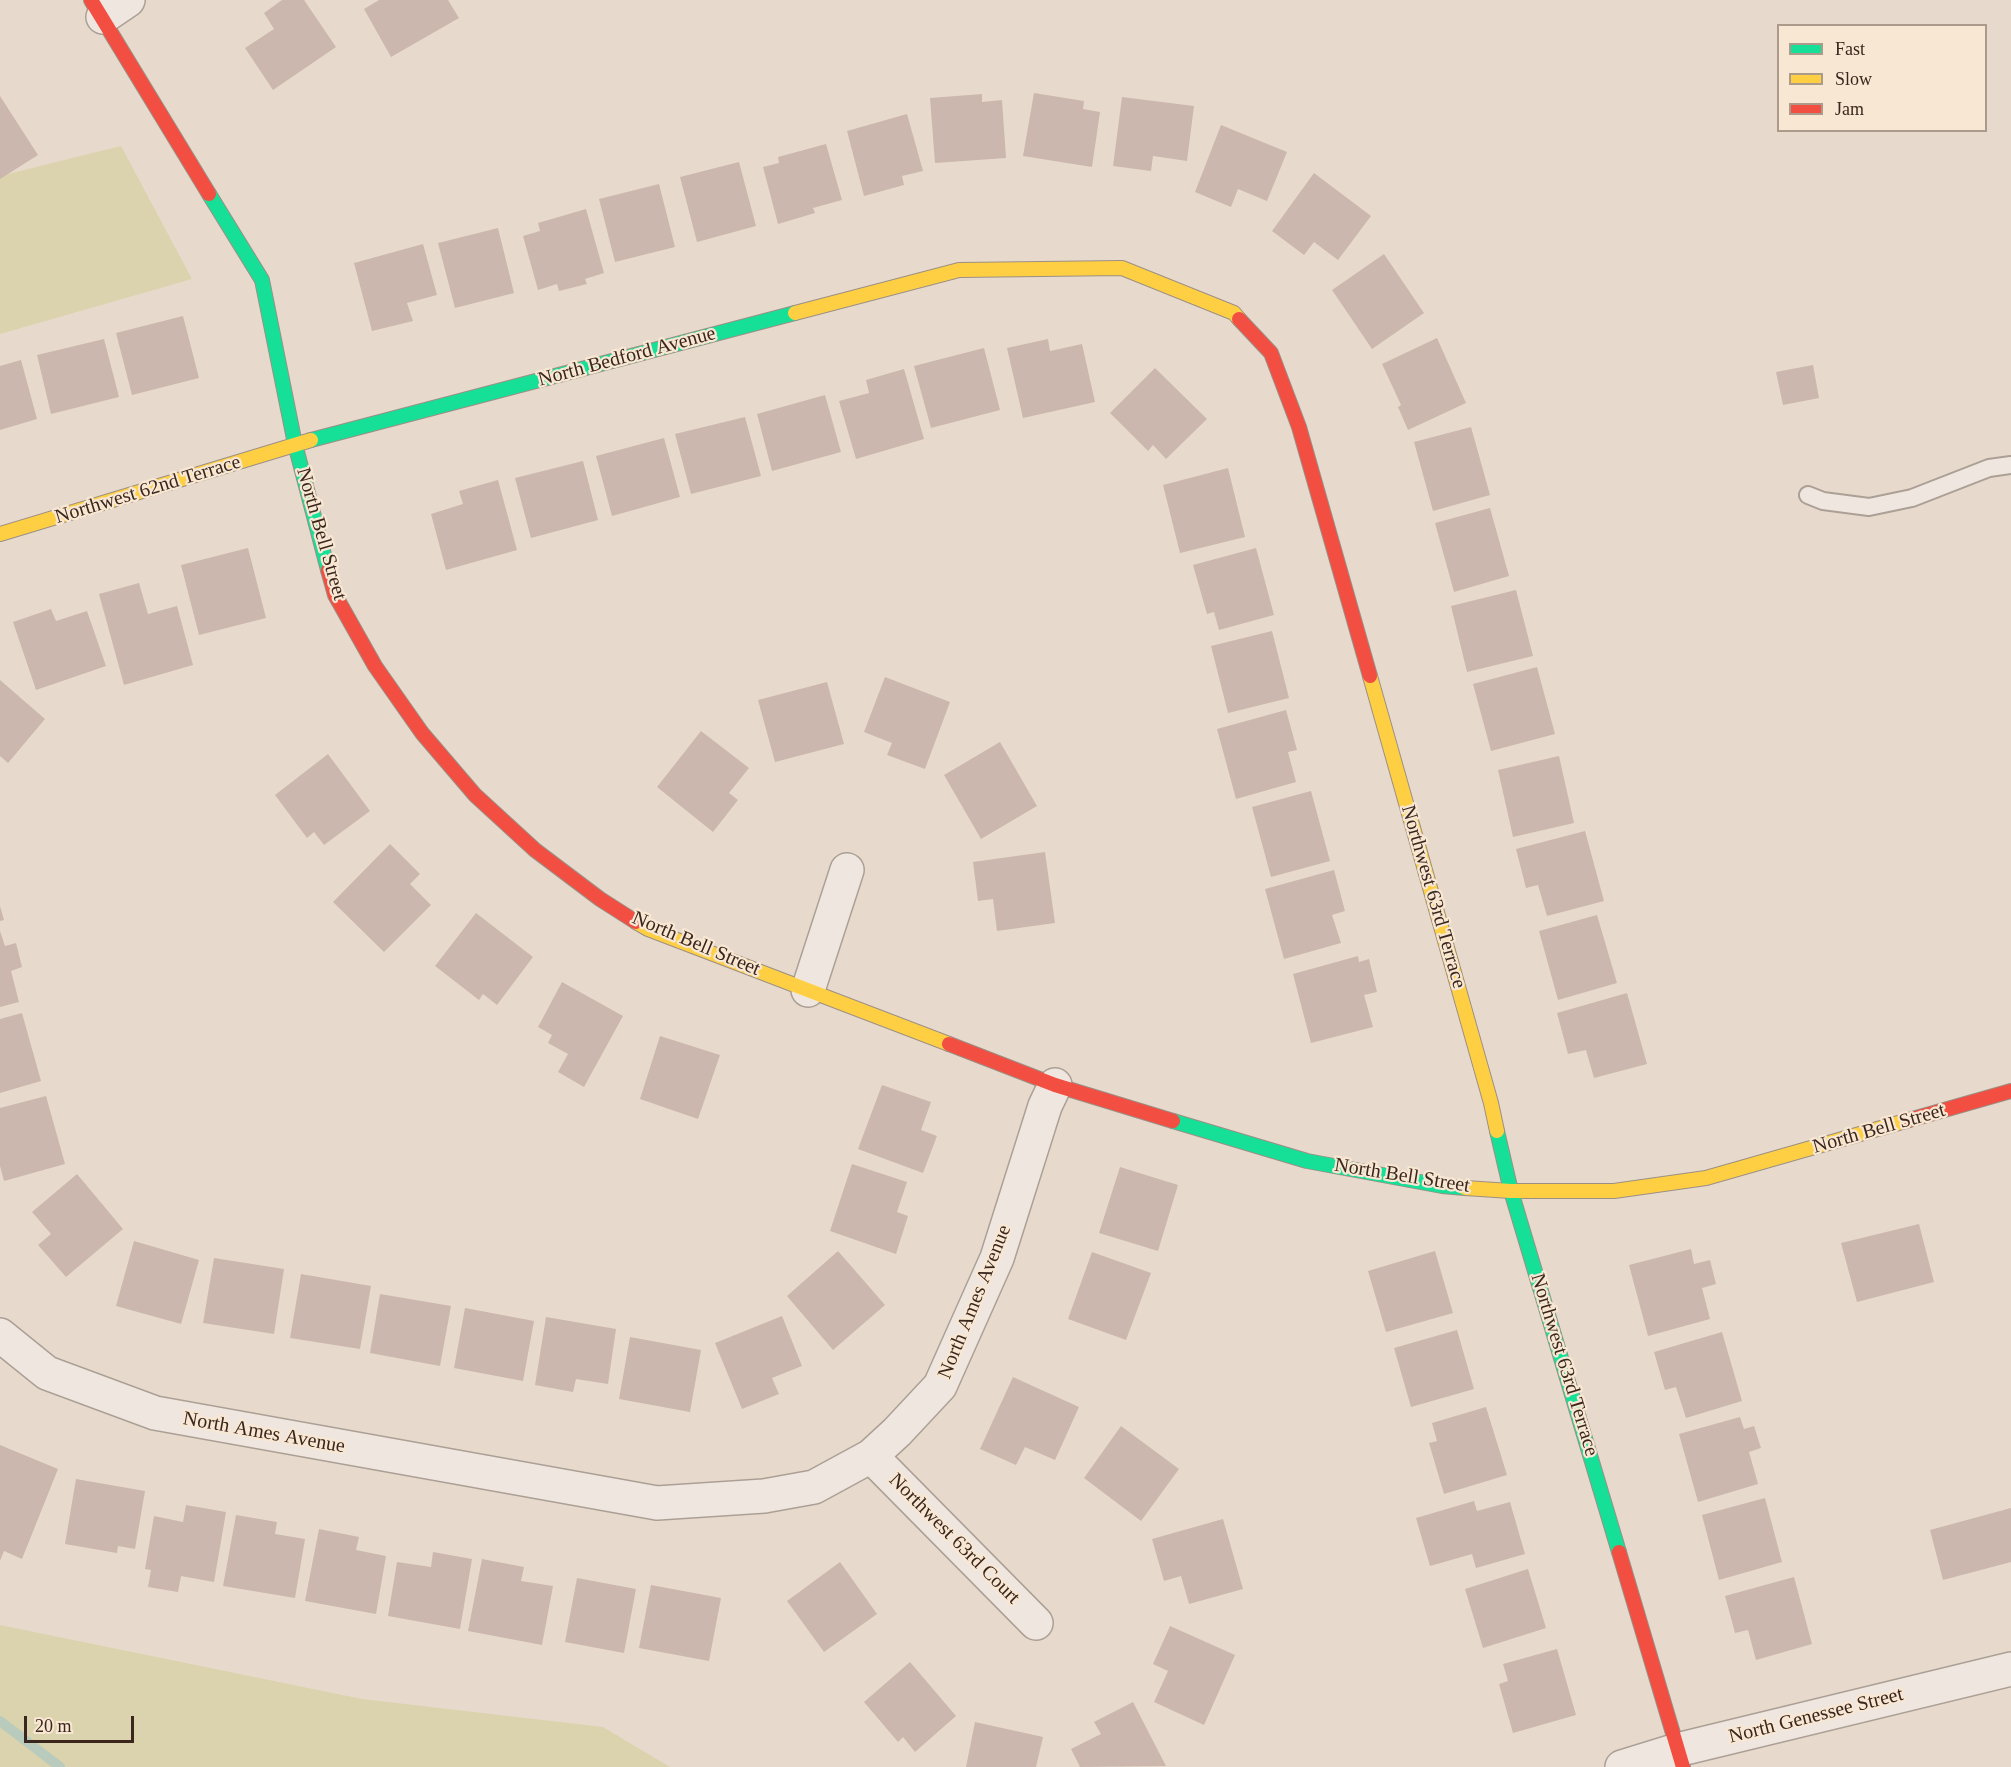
<!DOCTYPE html>
<html>
<head>
<meta charset="utf-8">
<style>
  body { margin:0 }
  #map { position:relative; width:2011px; height:1767px; overflow:hidden; background:#e7dacc; font-family:Georgia,serif }
  canvas { display:block }
  .legend { position:absolute; left:1777px; top:24px; width:210px; height:108px; box-sizing:border-box; background:#f8e7d2; border:2px solid #ac9a8a; margin:0; padding:8px 10px; list-style:none; font-size:18px; color:#3b261d }
  .legend li { display:flex; align-items:center; gap:12px; height:30px }
  .legend b { width:30px; border:2px solid #ac9a8a }
  .scale { position:absolute; left:24px; top:1716px; width:110px; height:27px; box-sizing:border-box; border:3px solid #3b261d; border-top:0; padding-left:8px; font-size:18px; line-height:21px; white-space:nowrap; color:#3b261d; -webkit-text-stroke:4px #f8e7d2; paint-order:stroke }
</style>
</head>
<body>
<div id="map">
<canvas width="2011" height="1767"></canvas>
<ul class="legend">
<li><b style="height:8px;background:#16e098"></b>Fast</li>
<li><b style="height:8px;background:#ffcf43"></b>Slow</li>
<li><b style="height:8px;background:#f24e42"></b>Jam</li>
</ul>
<div class="scale">20 m</div>
</div>
<script>
const ctx = document.querySelector('canvas').getContext('2d');
ctx.lineJoin = 'round';
function fill(path, color) { ctx.fillStyle = color; ctx.fill(path, 'evenodd'); }
const toPath = rows => new Path2D(rows.map(r => 'M' + r).join(''));
function strokePath(path, color, width, dash) { ctx.strokeStyle = color; ctx.lineWidth = width; ctx.lineCap = dash ? 'butt' : 'round'; ctx.setLineDash(dash || []); ctx.stroke(path); }
function write(font, color, halo, rows, align = 'center') {
  ctx.font = font + ' Georgia,serif'; ctx.lineWidth = 4.5; ctx.setLineDash([]); ctx.textBaseline = 'middle'; ctx.strokeStyle = halo; ctx.fillStyle = color; for (const [text, x, y, turn = 0] of rows) {
    ctx.save(); ctx.translate(x, y); ctx.rotate((+turn || 0) * Math.PI / 180); ctx.textAlign = isNaN(turn) ? turn : align; if (halo) ctx.strokeText(text, 0, 0); ctx.fillText(text, 0, 0); ctx.restore();
  }
}
fill(toPath([
  [121,146,192,279,0,334,0,176],
  [0,1625,362,1699,603,1727,670,1767,0,1767]
]), '#dbd3ad');
strokePath(toPath([
  [0,1721,60,1767]
]), '#b8cbbc', 10);
fill(toPath([
  [282,0,304,0,336,47,273,90,245,48,274,29,264,13],
  [379,0,448,0,459,18,391,57,364,9],
  [1034,93,1084,101,1083,109,1100,112,1092,167,1023,156],
  [982,94,982,102,1002,100,1006,158,935,163,930,98],
  [0,96,38,155,0,179],
  [1122,97,1194,106,1187,161,1153,156,1151,171,1113,166],
  [907,114,923,171,902,176,904,185,864,196,847,131],
  [1221,125,1287,152,1267,201,1238,189,1231,207,1195,192],
  [826,144,842,200,813,208,815,213,778,224,763,167,779,163,778,157],
  [739,162,756,226,697,242,680,177],
  [1314,173,1371,216,1338,260,1314,242,1304,255,1272,231],
  [659,184,675,247,615,262,599,199],
  [586,209,604,273,585,279,587,284,559,291,557,284,538,290,523,236,540,231,538,223],
  [498,228,514,293,455,308,438,243],
  [423,244,437,295,407,303,413,321,372,331,354,263],
  [1384,254,1424,313,1372,349,1332,290],
  [183,316,199,378,132,395,116,333],
  [1437,338,1466,403,1408,430,1398,407,1401,405,1382,364],
  [104,339,119,397,51,414,37,355],
  [1048,339,1050,351,1082,344,1095,402,1023,418,1007,348],
  [984,348,1000,410,931,428,914,366],
  [21,360,37,419,0,430,0,366],
  [1813,365,1819,398,1783,405,1776,372],
  [1155,368,1207,419,1166,459,1153,445,1148,451,1110,413],
  [904,369,924,439,856,459,839,401,869,393,866,380],
  [825,395,841,452,772,471,757,414],
  [745,417,761,476,691,494,675,434],
  [1471,427,1490,495,1433,511,1414,442],
  [664,438,680,497,612,516,596,456],
  [583,461,598,520,531,538,515,478],
  [1228,468,1245,537,1180,553,1163,485],
  [498,480,517,550,446,570,431,514,463,504,459,491],
  [1490,508,1509,576,1454,592,1435,523],
  [248,548,266,618,199,635,181,565],
  [1256,548,1274,615,1219,630,1214,612,1207,614,1193,565],
  [139,583,148,614,177,606,193,665,124,685,99,594],
  [1516,590,1533,656,1467,672,1451,606],
  [51,609,56,621,87,611,106,666,36,690,13,622],
  [1272,631,1289,698,1228,713,1211,646],
  [1537,667,1555,734,1491,751,1473,684],
  [885,677,950,702,925,769,887,755,892,743,864,732],
  [0,680,45,719,8,763,0,756],
  [827,682,844,744,775,762,758,700],
  [1286,710,1297,750,1288,752,1296,782,1236,799,1217,729],
  [701,731,749,768,729,793,738,800,713,832,657,787],
  [1000,742,1037,806,981,839,944,775],
  [328,754,370,811,324,845,314,832,307,838,275,795],
  [1559,756,1574,823,1513,837,1498,770],
  [1311,791,1330,861,1271,877,1252,807],
  [1585,831,1604,901,1547,916,1538,885,1526,888,1516,849],
  [390,844,420,874,410,884,431,905,384,952,333,902],
  [1045,852,1055,923,997,931,993,899,978,901,973,862],
  [1334,870,1345,911,1332,915,1341,943,1284,959,1265,889],
  [0,906,4,920,0,921],
  [476,913,533,957,497,1005,483,994,479,1000,435,966],
  [1597,915,1617,983,1558,1000,1539,931],
  [0,931,5,946,16,943,22,967,11,971,19,1002,0,1007],
  [1358,956,1359,962,1369,959,1377,992,1364,995,1373,1027,1311,1043,1293,974],
  [562,982,623,1016,584,1087,558,1072,568,1054,548,1043,552,1035,538,1027],
  [1627,993,1647,1064,1594,1078,1586,1050,1568,1054,1557,1013],
  [22,1013,41,1081,0,1093,0,1019],
  [660,1036,720,1055,698,1119,640,1099],
  [882,1085,931,1102,921,1130,937,1136,923,1173,858,1149],
  [46,1096,65,1164,4,1181,0,1166,0,1108],
  [852,1164,907,1182,897,1212,908,1216,896,1254,830,1231],
  [1120,1167,1178,1185,1158,1251,1099,1233],
  [77,1174,123,1229,66,1277,38,1245,51,1234,32,1212],
  [1919,1224,1934,1282,1857,1302,1841,1243],
  [134,1241,199,1260,181,1324,116,1306],
  [1691,1249,1694,1264,1710,1260,1716,1284,1702,1288,1710,1319,1648,1336,1629,1265],
  [838,1251,885,1305,833,1350,787,1296],
  [1435,1251,1453,1313,1386,1332,1368,1271],
  [1092,1252,1151,1273,1126,1340,1068,1319],
  [214,1258,284,1269,274,1334,203,1323],
  [301,1274,371,1286,360,1349,290,1338],
  [380,1294,451,1306,440,1366,370,1353],
  [465,1308,534,1321,523,1381,454,1368],
  [782,1316,802,1366,772,1378,779,1394,742,1409,715,1343],
  [546,1317,616,1329,608,1384,576,1379,573,1392,535,1385],
  [1457,1330,1474,1389,1411,1407,1394,1348],
  [1722,1332,1742,1401,1686,1418,1676,1387,1665,1390,1654,1352],
  [630,1337,701,1350,690,1412,619,1399],
  [1013,1377,1079,1407,1055,1460,1025,1447,1016,1465,980,1449],
  [1486,1407,1507,1475,1444,1494,1429,1443,1437,1441,1432,1423],
  [1740,1417,1744,1429,1754,1426,1761,1448,1749,1452,1758,1484,1698,1502,1679,1434],
  [1121,1426,1179,1469,1141,1521,1084,1478],
  [0,1445,58,1469,22,1559,4,1551,0,1561],
  [76,1479,145,1491,135,1549,118,1546,117,1553,65,1544],
  [1765,1498,1782,1562,1719,1580,1702,1515],
  [1474,1501,1477,1511,1510,1502,1525,1554,1476,1568,1472,1554,1430,1566,1416,1518],
  [186,1505,226,1512,214,1582,181,1576,178,1592,148,1587,151,1570,145,1569,154,1516,183,1522],
  [2011,1508,2011,1562,1943,1580,1930,1530],
  [236,1515,277,1522,275,1534,305,1539,295,1598,223,1586],
  [1223,1519,1243,1589,1189,1604,1181,1576,1164,1581,1152,1539],
  [319,1529,359,1537,356,1550,386,1556,376,1614,305,1601],
  [433,1552,472,1559,460,1629,388,1616,397,1562,431,1567],
  [482,1559,524,1567,521,1581,553,1586,542,1645,468,1631],
  [840,1562,877,1614,824,1652,787,1601],
  [1528,1569,1546,1628,1483,1648,1465,1589],
  [1794,1577,1812,1644,1756,1660,1748,1630,1735,1633,1725,1596],
  [577,1578,636,1589,624,1653,565,1642],
  [651,1585,721,1598,709,1661,639,1648],
  [1170,1626,1235,1655,1204,1725,1154,1702,1168,1671,1153,1664],
  [1557,1649,1576,1715,1513,1733,1499,1684,1508,1681,1503,1664],
  [910,1662,956,1716,915,1752,903,1737,898,1742,864,1702],
  [1133,1702,1166,1766,1080,1767,1071,1749,1101,1734,1094,1722],
  [975,1722,1043,1737,1036,1767,966,1767]
]), '#cbb7ad');
const lane = toPath([
  [1808,495,1823,501,1869,507,1912,498,1989,468,2011,465]
]);
const street = toPath([
  [103,17,128,0],
  [808,990,847,870],
  [0,1335,47,1373,155,1413,657,1503,764,1496,814,1487,871,1456,897,1432,940,1386,997,1258,1045,1106,1055,1085],
  [871,1456,1036,1623],
  [1622,1767,1677,1750,2011,1669]
]);
const fast = toPath([
  [209,194,262,280,295,444,328,570],
  [311,440,795,313],
  [1173,1121,1307,1161,1442,1186,1465,1188],
  [1497,1131,1511,1191,1619,1552]
]);
const slow = toPath([
  [795,313,959,270,1122,268,1234,313,1239,319],
  [0,534,311,440],
  [1370,676,1491,1103,1497,1131],
  [636,922,648,929,949,1044],
  [1465,1188,1511,1191,1614,1191,1706,1178,1909,1120]
]);
const jam = toPath([
  [91,0,209,194],
  [1239,319,1271,353,1299,427,1370,676],
  [328,570,335,595,375,666,422,733,475,795,535,850,600,899,636,922],
  [949,1044,1055,1085,1173,1121],
  [1909,1120,2011,1091],
  [1619,1552,1683,1767]
]);
strokePath(lane, '#aca096', 20);
strokePath(street, '#aca096', 36);
strokePath(fast, '#9c8f85', 16);
strokePath(slow, '#9c8f85', 16);
strokePath(jam, '#9c8f85', 16);
strokePath(lane, '#efe7df', 16);
strokePath(street, '#efe7df', 33);
strokePath(fast, '#16e098', 14);
strokePath(slow, '#ffcf43', 14);
strokePath(jam, '#f24e42', 14);
write('20px', '#3b261d', '#f8e7d2', [
  ["North Bedford Avenue",627,357,-15],
  ["Northwest 62nd Terrace",148,490,-17],
  ["North Bell Street",321,534,74],
  ["Northwest 63rd Terrace",1433,897,74],
  ["North Bell Street",696,944,23],
  ["North Bell Street",1879,1129,-16],
  ["North Bell Street",1402,1176,9],
  ["North Ames Avenue",975,1302,-68],
  ["Northwest 63rd Terrace",1564,1365,73],
  ["North Ames Avenue",264,1433,10],
  ["Northwest 63rd Court",954,1539,45],
  ["North Genessee Street",1816,1716,-14]
]);
</script>
</body>
</html>
